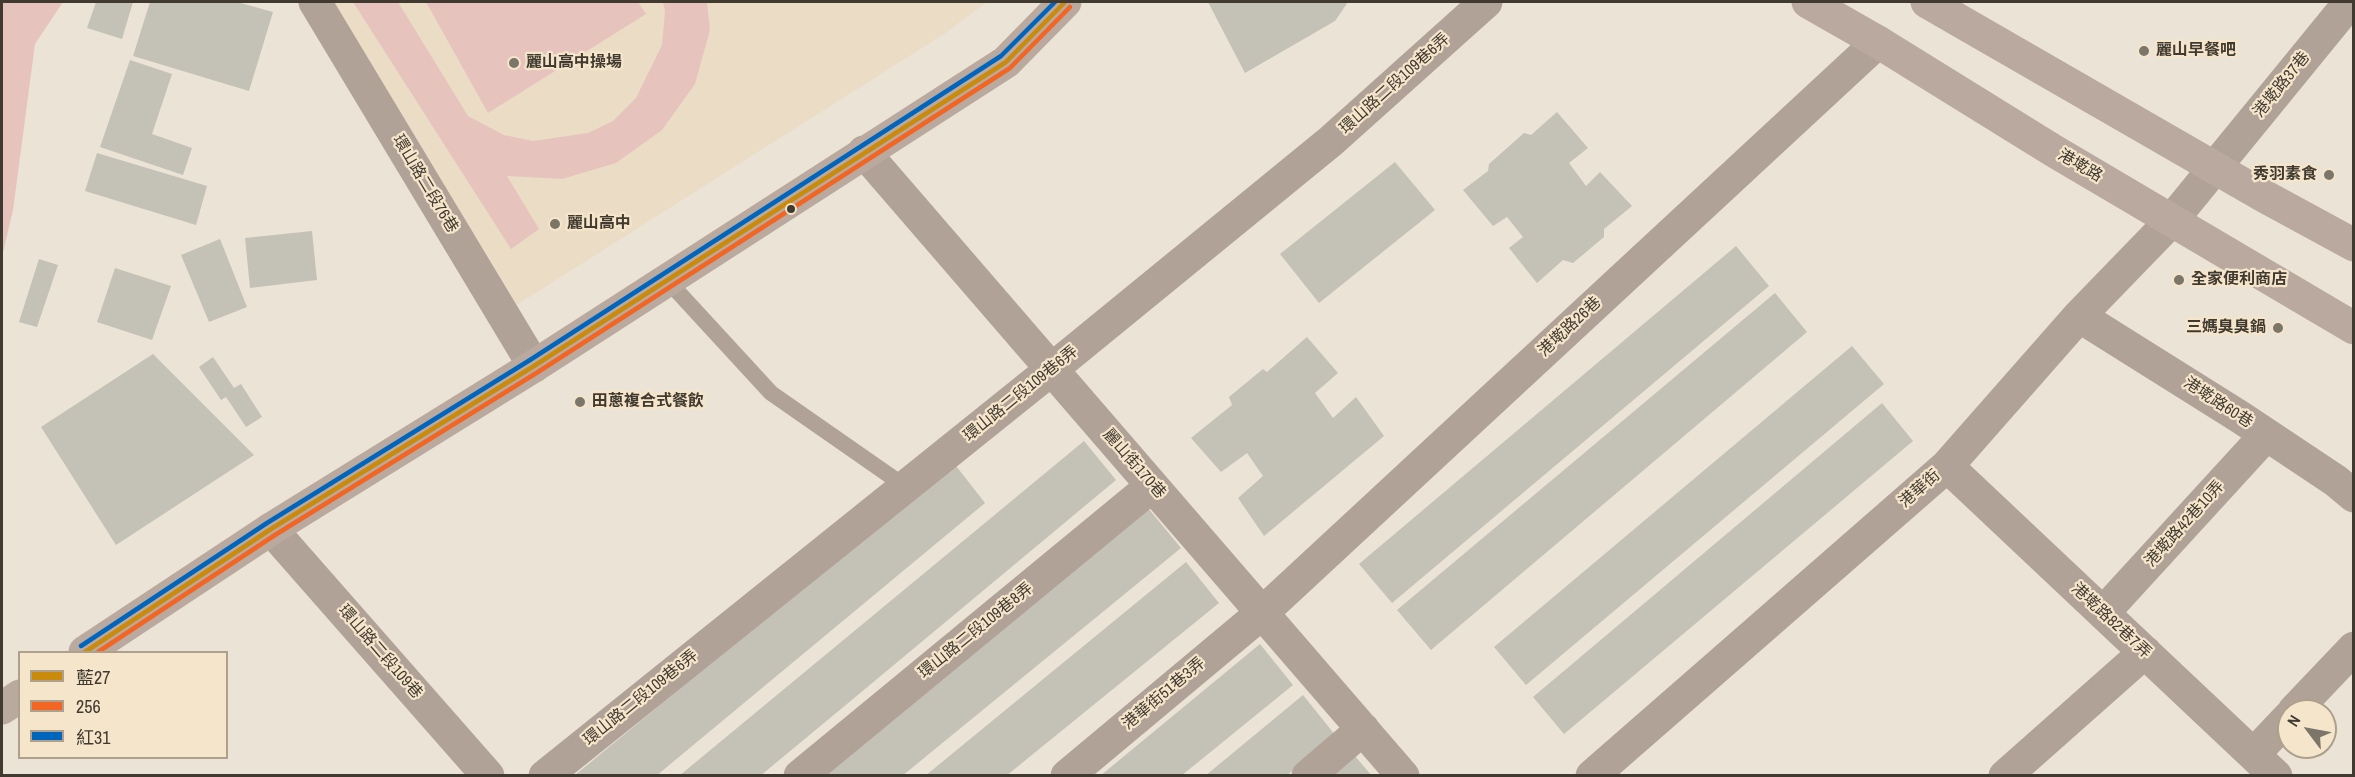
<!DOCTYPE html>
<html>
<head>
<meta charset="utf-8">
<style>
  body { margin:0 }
  #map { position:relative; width:2355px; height:777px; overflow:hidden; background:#ebe3d5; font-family:"Archivo Narrow","Noto Sans TC",sans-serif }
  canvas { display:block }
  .frame { position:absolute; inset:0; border:3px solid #413a30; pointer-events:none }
  .legend { position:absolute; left:18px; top:651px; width:210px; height:108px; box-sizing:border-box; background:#f5e5cb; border:2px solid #ada18d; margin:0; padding:8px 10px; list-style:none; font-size:18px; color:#413a30 }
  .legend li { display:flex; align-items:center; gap:12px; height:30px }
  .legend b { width:30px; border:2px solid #ada18d }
  .north { position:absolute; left:2277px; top:699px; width:60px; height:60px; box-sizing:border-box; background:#f5e5cb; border:2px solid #ada18d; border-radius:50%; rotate:302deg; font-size:16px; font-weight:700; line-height:24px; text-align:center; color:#413a30 }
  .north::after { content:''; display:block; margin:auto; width:21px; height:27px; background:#7c756a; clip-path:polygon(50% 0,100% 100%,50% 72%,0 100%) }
</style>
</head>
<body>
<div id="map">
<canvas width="2355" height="777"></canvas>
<div class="frame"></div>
<ul class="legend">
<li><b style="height:8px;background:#ca8b0c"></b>藍27</li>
<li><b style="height:8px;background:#f26522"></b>256</li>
<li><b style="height:8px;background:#0065bd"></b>紅31</li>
</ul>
<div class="north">N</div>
</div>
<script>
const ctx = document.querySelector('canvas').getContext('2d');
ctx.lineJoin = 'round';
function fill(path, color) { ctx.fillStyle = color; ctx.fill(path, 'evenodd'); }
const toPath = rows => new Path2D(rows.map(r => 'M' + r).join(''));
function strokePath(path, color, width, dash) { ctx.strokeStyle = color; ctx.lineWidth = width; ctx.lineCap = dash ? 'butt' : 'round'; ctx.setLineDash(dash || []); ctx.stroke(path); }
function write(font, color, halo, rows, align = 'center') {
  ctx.font = font + ' "Archivo Narrow","Noto Sans TC",sans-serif'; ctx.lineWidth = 4.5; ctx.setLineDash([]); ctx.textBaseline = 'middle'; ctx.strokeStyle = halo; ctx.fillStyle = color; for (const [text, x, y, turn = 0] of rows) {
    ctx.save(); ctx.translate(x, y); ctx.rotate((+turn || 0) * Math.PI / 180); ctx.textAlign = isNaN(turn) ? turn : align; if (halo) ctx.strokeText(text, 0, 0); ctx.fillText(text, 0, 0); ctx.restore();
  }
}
fill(toPath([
  [333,2,987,2,944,34,515,306]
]), '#ebdcc5');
fill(toPath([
  [2,2,63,2,35,44,13,210,2,257],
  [353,2,398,2,468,116,504,135,533,141,588,133,613,121,636,98,662,45,665,11,663,2,707,2,710,30,695,84,662,130,616,163,562,179,507,176,539,229,511,249],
  [426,2,638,2,646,14,488,113]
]), '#e6c4bd');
fill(toPath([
  [96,2,133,2,122,39,87,28],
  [150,2,237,2,273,12,249,91,133,56],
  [1208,2,1348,2,1335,21,1245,73],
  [130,60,172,74,152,134,192,148,183,175,100,147],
  [1557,112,1588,148,1569,163,1586,186,1600,172,1632,206,1604,229,1604,237,1573,263,1563,260,1537,283,1509,248,1523,237,1507,217,1493,226,1463,190,1488,171,1489,164,1524,133,1531,135],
  [97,153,207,186,196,225,85,191],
  [1395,162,1435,210,1319,303,1280,254],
  [312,231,317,280,250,288,245,238],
  [220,239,247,307,209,322,181,255],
  [1736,246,1769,286,1392,603,1359,564],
  [39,259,58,265,37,327,19,322],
  [115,268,171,286,152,340,97,322],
  [1775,293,1807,332,1431,650,1397,610],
  [1307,337,1338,373,1315,393,1333,418,1356,397,1384,436,1264,536,1238,498,1263,476,1247,453,1221,472,1191,438,1232,405,1229,397,1263,369,1267,372],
  [1852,346,1884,384,1526,685,1494,647],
  [153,354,254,455,116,545,41,427],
  [213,357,234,388,241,384,262,417,246,427,226,397,221,400,199,367],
  [1882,403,1913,441,1564,734,1533,697],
  [1084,441,1116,480,853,699,760,776,679,776],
  [953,462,985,503,656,776,574,776],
  [1148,508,1181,548,902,776,820,776],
  [1186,562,1219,603,1006,776,925,776],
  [1260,644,1293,685,1181,776,1100,776],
  [1303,695,1336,736,1286,776,1205,776],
  [1354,755,1372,776,1330,776]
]), '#c4c1b6');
strokePath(toPath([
  [667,280,771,393,906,487]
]), '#b1a298', 16);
strokePath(toPath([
  [315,2,534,366],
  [864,152,1403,776],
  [2079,316,2240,417,2336,481,2354,496],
  [1947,466,2276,776],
  [271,529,488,776],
  [2103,613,2266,435],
  [2294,711,2354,648],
  [2254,754,2289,717],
  [545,776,1052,369,1331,141,1486,2],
  [800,776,1152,486],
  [1067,776,1262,613,1878,42],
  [1308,776,1363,729],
  [1592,776,1947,466,2079,316,2172,220,2350,2],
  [2005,776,2145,652]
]), '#b1a298', 33);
strokePath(toPath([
  [1808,2,1878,42,2054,151,2354,328],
  [1927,2,2262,195,2354,245],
  [85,652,271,529,534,366,1006,62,1065,2],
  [2,708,20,696]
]), '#b9a99e', 33);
strokePath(toPath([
  [85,652,271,529,534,366,1006,62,1065,2]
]), '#ca8b0c', 4.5);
strokePath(toPath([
  [98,652,275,535,538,372,1010,68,1070,7]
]), '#f26522', 4.5);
strokePath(toPath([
  [81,646,267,523,530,360,1001,56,1055,2]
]), '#0065bd', 4.5);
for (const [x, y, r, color] of [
  [2144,51,6,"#7c756a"],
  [514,63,6,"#7c756a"],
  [2329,175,6,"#7c756a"],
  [791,209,5,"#413a30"],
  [555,224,6,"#7c756a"],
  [2179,280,6,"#7c756a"],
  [2278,328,6,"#7c756a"],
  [580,402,6,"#7c756a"]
]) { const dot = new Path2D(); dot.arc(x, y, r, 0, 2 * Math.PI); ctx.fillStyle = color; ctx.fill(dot); strokePath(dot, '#f5e5cb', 2); }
write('bold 16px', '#413a30', '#f5e5cb', [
  ["麗山早餐吧",2156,51],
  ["麗山高中操場",526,63],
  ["秀羽素食",2317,175,"right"],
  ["麗山高中",567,224],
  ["全家便利商店",2191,280],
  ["三媽臭臭鍋",2266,328,"right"],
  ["田蔥複合式餐飲",592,402]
], 'left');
write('16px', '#413a30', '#f5e5cb', [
  ["環山路二段109巷6弄",1395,84,-42],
  ["港墘路37巷",2282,85,-51],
  ["港墘路",2080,166,30],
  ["環山路二段76巷",425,184,59],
  ["港墘路26巷",1570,327,-43],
  ["環山路二段109巷6弄",1021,394,-39],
  ["港墘路60巷",2218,403,33],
  ["麗山街170巷",1134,464,49],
  ["港華街",1920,489,-41],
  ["港墘路42巷10弄",2185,524,-48],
  ["港墘路82巷7弄",2111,621,43],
  ["環山路二段109巷8弄",976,631,-39],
  ["環山路二段109巷",380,652,49],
  ["港華街51巷3弄",1164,694,-40],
  ["環山路二段109巷6弄",641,698,-39]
]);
</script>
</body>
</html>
